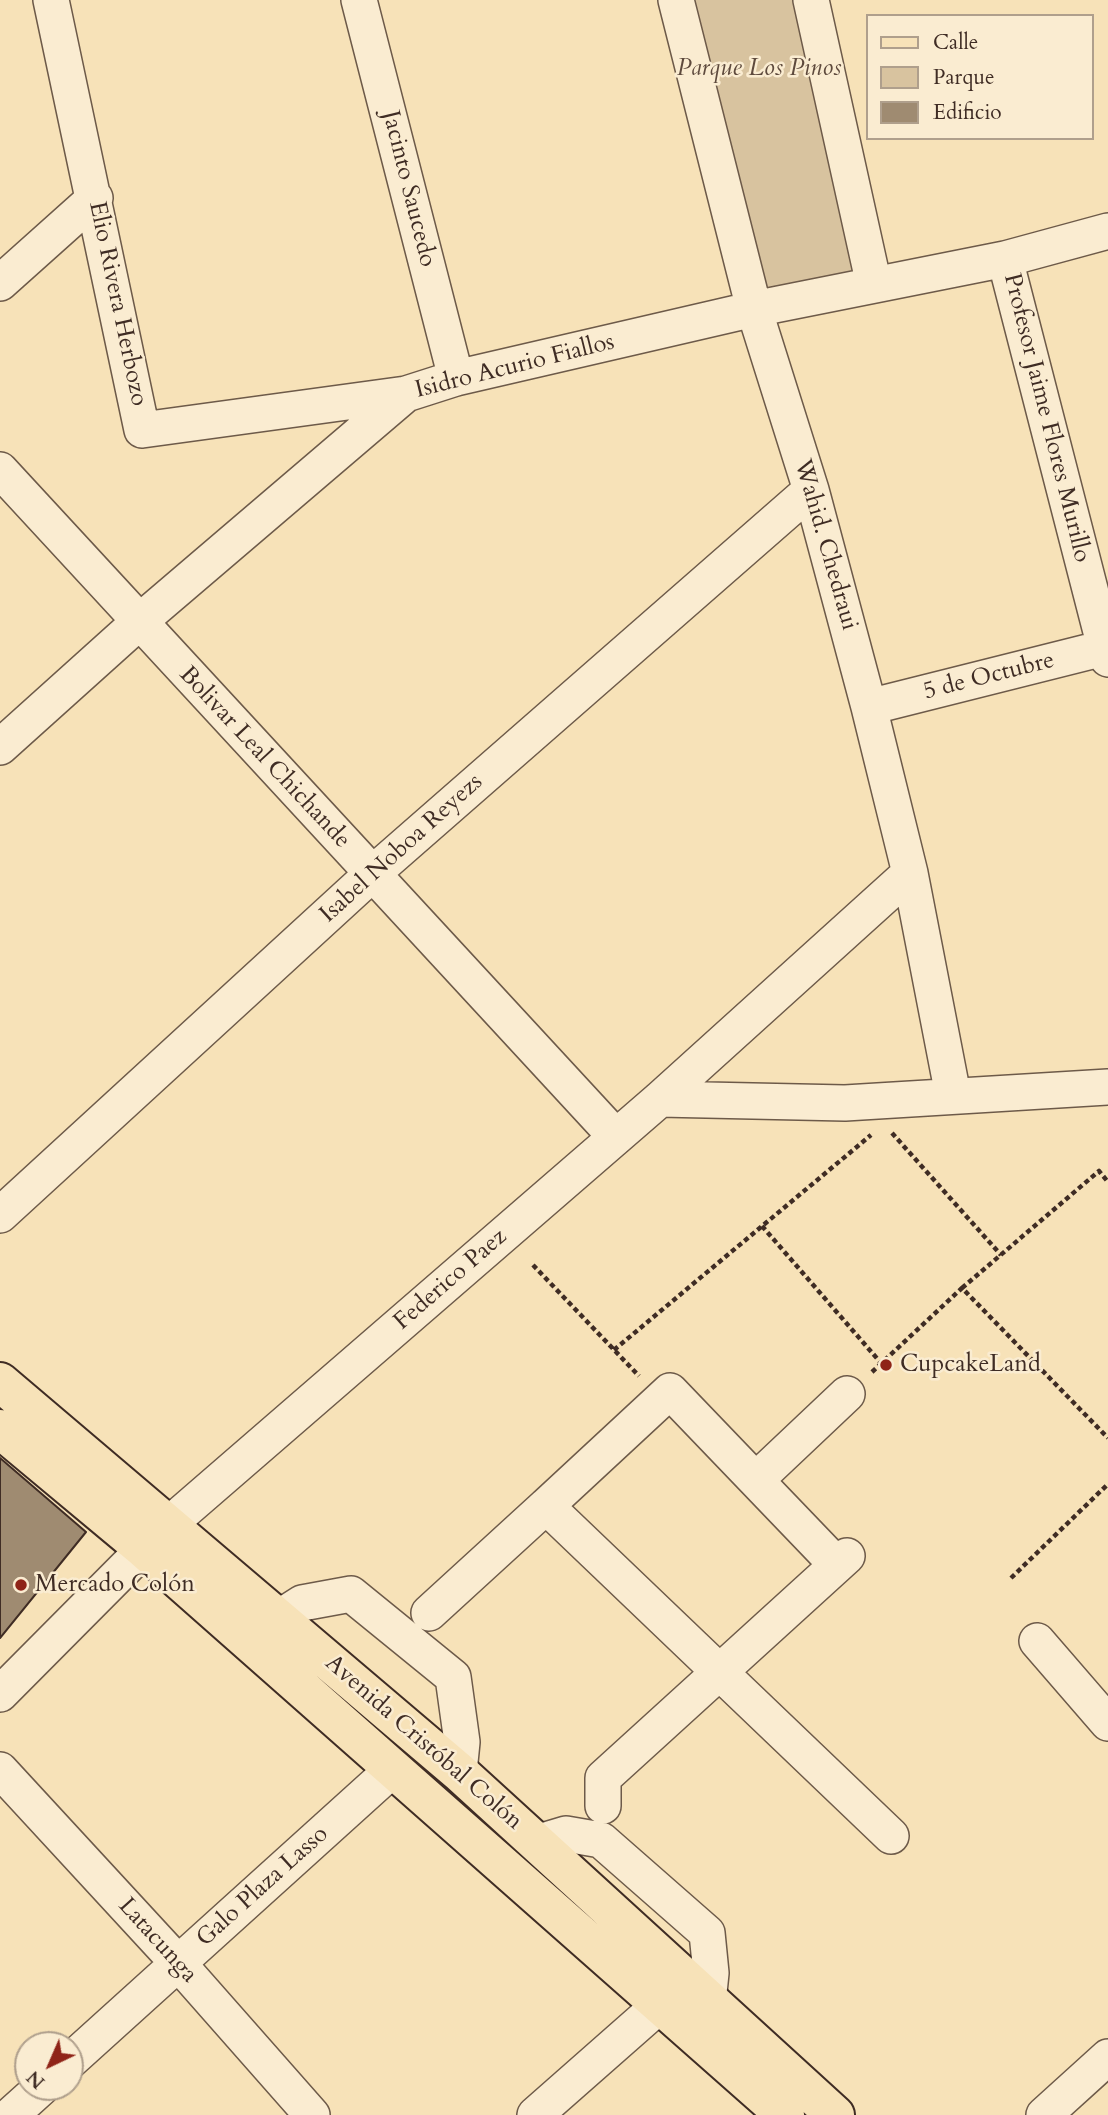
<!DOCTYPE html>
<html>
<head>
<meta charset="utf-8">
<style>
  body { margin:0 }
  #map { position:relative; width:1108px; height:2115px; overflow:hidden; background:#f7e2b8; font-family:Cardo,serif }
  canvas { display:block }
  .legend { position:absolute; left:866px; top:14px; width:228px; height:126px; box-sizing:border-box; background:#faecd1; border:2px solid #af9f8c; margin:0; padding:9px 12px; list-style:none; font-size:21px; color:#3f2c24 }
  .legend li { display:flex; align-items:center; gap:14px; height:35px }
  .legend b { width:35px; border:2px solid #af9f8c }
  .north { position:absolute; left:14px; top:2031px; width:70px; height:70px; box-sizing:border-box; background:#faecd1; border:2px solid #af9f8c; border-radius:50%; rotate:224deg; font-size:19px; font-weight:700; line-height:28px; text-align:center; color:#3f2c24 }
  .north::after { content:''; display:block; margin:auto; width:24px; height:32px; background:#8f2418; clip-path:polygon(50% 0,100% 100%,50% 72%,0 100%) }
</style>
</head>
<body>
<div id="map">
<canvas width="1108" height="2115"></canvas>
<ul class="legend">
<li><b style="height:9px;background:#f7e2b8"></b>Calle</li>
<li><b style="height:19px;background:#d8c39f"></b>Parque</li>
<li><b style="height:19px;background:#9f8b71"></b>Edificio</li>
</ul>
<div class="north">N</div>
</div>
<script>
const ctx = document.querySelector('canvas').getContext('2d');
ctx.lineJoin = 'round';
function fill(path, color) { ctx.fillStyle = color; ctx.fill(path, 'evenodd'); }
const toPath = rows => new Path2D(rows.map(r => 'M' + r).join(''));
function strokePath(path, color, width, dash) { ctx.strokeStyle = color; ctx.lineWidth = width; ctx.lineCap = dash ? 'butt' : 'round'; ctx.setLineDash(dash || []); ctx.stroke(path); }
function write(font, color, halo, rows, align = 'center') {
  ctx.font = font + ' Cardo,serif'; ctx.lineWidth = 5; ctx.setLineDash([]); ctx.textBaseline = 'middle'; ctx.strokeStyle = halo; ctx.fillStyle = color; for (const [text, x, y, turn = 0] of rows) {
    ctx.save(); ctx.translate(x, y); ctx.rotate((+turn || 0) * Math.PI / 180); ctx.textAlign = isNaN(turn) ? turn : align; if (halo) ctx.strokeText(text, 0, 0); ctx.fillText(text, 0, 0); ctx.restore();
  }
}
fill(toPath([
  [676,0,809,0,874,285,754,309]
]), '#d8c39f');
const building = toPath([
  [0,1458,86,1532,0,1638,0,1458]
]);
fill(building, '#9f8b71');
strokePath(building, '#3f2c24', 2);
const minor = toPath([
  [51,0,142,430,406,394],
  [359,0,456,378],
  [676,0,754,309,811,490,869,707,910,873,953,1095],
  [811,0,874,285],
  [1005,259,1108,659],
  [0,283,95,198],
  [0,470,616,1137],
  [869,707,1108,647],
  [0,747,139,622,406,394,456,378,754,309,1005,259,1108,231],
  [660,1099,845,1103,1108,1087],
  [0,1215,372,874,811,490],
  [756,1480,847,1394],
  [546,1506,670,1391,837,1565],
  [429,1613,546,1506,891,1836],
  [280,1617,302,1603,351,1594,453,1677,462,1742,459,1772],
  [1037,1641,1108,1723],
  [0,1694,167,1526,660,1099,910,873],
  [0,1770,178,1963,312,2115],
  [603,1806,603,1778,847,1556],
  [536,1843,566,1834,601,1840,707,1933,711,1973,708,2002],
  [70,2061,393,1769],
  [11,2115,42,2087],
  [535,2115,661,2004],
  [1044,2115,1108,2057]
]);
const major = toPath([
  [0,1382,459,1772,835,2115],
  [0,1429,144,1549,785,2115]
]);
strokePath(minor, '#6d5a49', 38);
strokePath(major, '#3f2c24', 42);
strokePath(toPath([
  [892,1133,1001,1255],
  [762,1226,881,1363],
  [533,1265,639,1376],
  [962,1288,1099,1171,1108,1182],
  [614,1350,871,1135],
  [872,1372,962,1288,1108,1438],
  [1011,1578,1108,1484]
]), '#3f2c24', 4.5, [5, 3.5]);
strokePath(minor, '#faecd1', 35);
strokePath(major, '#f7e2b8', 38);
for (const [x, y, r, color] of [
  [886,1365,7,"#8f2418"],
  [21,1585,7,"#8f2418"]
]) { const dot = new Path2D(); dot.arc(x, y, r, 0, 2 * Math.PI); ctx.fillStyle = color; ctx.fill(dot); strokePath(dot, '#faecd1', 2.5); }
write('italic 24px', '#5e4a3d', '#faecd1', [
  ["Parque Los Pinos",759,69]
]);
write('24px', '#3f2c24', '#faecd1', [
  ["Jacinto Saucedo",408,189,76],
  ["Elio Rivera Herbozo",117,304,78],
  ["Isidro Acurio Fiallos",515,367,-14],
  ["Profesor Jaime Flores Murillo",1046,418,76],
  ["Wahid. Chedraui",825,545,74],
  ["5 de Octubre",989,677,-14],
  ["Bolivar Leal Chichande",264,758,47],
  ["Isabel Noboa Reyezs",402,849,-42],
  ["Federico Paez",451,1280,-41],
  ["Avenida Cristóbal Colón",423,1743,41],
  ["Galo Plaza Lasso",263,1887,-42],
  ["Latacunga",157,1941,48]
]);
write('24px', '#3f2c24', '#faecd1', [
  ["CupcakeLand",900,1365],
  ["Mercado Colón",35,1585]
], 'left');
</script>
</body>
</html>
